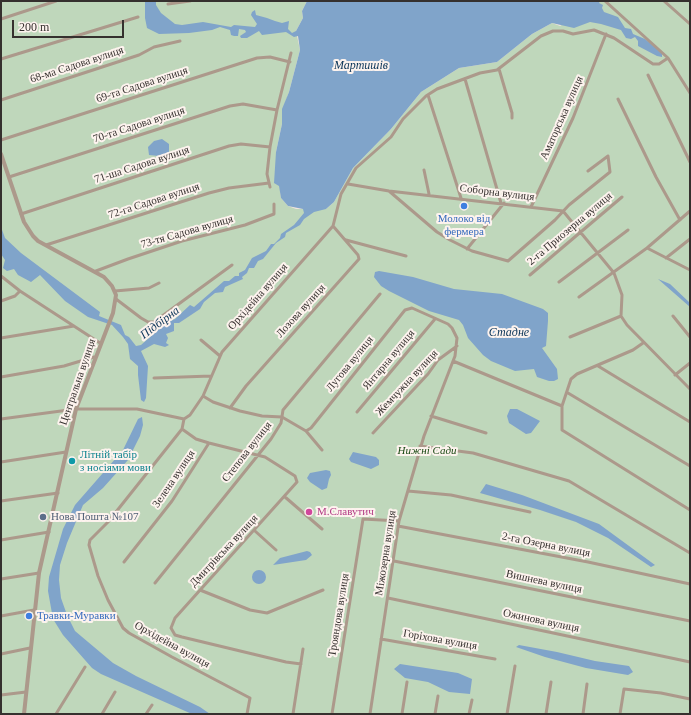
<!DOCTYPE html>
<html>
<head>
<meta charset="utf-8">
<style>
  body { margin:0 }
  #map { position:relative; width:691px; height:715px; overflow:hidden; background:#f2e5df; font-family:Georgia,serif }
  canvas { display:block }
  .frame { position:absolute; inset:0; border:2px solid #35302e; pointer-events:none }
  .scale { position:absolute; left:12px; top:20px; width:112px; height:18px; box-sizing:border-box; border:2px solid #35302e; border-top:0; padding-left:5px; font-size:12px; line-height:14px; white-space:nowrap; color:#35302e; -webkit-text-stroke:3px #fdf3ee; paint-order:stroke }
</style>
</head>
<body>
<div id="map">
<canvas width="691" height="715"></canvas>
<div class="frame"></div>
<div class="scale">200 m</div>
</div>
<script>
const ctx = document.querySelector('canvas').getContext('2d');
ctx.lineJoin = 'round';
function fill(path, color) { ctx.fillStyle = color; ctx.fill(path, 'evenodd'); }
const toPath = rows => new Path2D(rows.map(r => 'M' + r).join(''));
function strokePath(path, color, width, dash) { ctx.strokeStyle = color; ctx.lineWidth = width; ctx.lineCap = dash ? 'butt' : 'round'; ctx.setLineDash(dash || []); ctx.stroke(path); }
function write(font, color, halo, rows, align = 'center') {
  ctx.font = font + ' Georgia,serif'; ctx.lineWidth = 4; ctx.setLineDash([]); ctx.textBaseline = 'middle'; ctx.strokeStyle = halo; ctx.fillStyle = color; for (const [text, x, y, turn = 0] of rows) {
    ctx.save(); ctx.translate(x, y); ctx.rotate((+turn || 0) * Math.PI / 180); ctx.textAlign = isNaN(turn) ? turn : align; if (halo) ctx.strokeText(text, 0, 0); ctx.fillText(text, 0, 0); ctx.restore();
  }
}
fill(toPath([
  [1,1,307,1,302,11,303,18,296,31,300,50,289,92,283,109,282,124,276,152,281,198,288,206,296,209,326,209,334,202,353,168,391,129,421,92,459,68,497,62,532,34,552,23,560,26,600,1,690,1,690,714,1,714]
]), '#bfd7bb');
fill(toPath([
  [145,1,156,1,156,5,161,13,175,24,182,25,203,22,231,27,234,25,255,27,257,24,251,15,252,12,255,10,256,15,267,18,275,21,282,23,289,21,288,29,292,33,296,31,303,18,302,11,307,1,600,1,599,3,603,5,602,8,604,12,618,17,625,28,631,29,633,34,645,39,662,53,662,57,657,56,638,46,638,41,635,37,631,39,626,38,621,30,601,24,590,22,574,28,552,23,532,34,497,62,459,68,421,92,391,129,353,168,334,202,326,209,314,212,304,219,300,225,286,233,285,237,276,243,263,259,258,261,254,268,249,268,247,273,242,277,243,279,225,287,223,292,215,293,204,302,200,309,179,323,174,323,174,331,166,334,168,338,166,343,169,345,165,347,154,344,141,351,148,366,146,398,144,402,141,400,138,375,138,366,130,359,128,344,123,337,112,325,88,317,65,301,40,275,31,282,18,275,14,269,7,271,3,268,5,260,1,254,1,227,5,238,21,253,100,312,99,316,121,325,125,335,129,337,136,346,141,345,166,323,175,319,190,305,194,307,224,281,229,281,235,276,239,276,239,273,245,270,252,258,266,251,271,244,274,244,280,238,281,234,294,225,304,213,303,209,288,206,281,198,279,186,274,183,276,152,282,124,282,109,289,92,300,50,298,36,294,37,286,32,262,35,259,31,247,38,241,38,240,36,246,32,245,30,239,29,238,36,234,36,231,35,230,30,220,27,212,30,189,33,159,34,147,28,145,18],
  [162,139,169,144,169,153,163,159,159,156,149,155,148,147,154,141],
  [379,271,413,277,454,289,502,294,543,309,548,313,548,321,546,346,542,348,557,369,558,379,554,381,549,381,537,377,534,369,515,371,491,361,483,355,468,338,463,325,459,320,429,311,389,291,381,286,374,277,375,272],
  [658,279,670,284,690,303,690,307],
  [510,409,517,409,540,421,531,433,526,434,509,423,507,416],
  [142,417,143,425,140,436,128,460,103,488,83,505,67,543,60,565,59,580,61,598,67,615,75,631,113,663,136,676,200,707,210,714,192,714,101,674,92,668,63,635,53,619,48,591,49,577,63,529,75,505,123,450,138,419],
  [353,452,376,457,379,460,379,465,371,469,351,462,349,459],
  [326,470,330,471,331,475,329,479,327,488,322,490,310,482,307,478,310,473],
  [486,484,522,495,599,524,655,565,651,567,608,538,576,522,540,510,480,493],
  [307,551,310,552,312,555,306,560,273,565,280,558],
  '252 577a7 7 0 1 1 14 0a7 7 0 1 1-14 0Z',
  [519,645,557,652,595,661,629,666,633,672,628,675,586,668,545,657,516,647],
  [400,664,458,673,472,679,470,694,449,692,428,682,405,678,394,669]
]), '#80a4ca');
strokePath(toPath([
  [605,1,668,58,690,93],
  [664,1,690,24],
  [168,4,190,1],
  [1,19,56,1],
  [1,59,138,17],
  [499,69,512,113,512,118],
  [648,75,690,162],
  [465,79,501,203],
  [428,95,461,198],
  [618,99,656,177,680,220],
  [1,100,139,55,154,47,180,41],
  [1,140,257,58,270,57,290,62],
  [424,170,429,194],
  [9,177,230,106,243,104,277,110],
  [348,184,389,191,563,211,614,273,622,295,621,316,627,325,690,389],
  [270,187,267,174,270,147,277,110,291,53],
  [389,191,437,232,450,240,472,251,508,261,555,220,569,205,610,172,608,156,588,171],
  [531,207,573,118,606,34],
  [21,214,229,146,241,144,270,147],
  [346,240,406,256],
  [46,245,209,193,229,188,269,183],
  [647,248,690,270],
  [467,249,504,203],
  [666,258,690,239],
  [96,271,128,259,182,241,245,225,274,214,274,204],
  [530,275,622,197],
  [1,276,20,291,100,343],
  [559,282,628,230],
  [115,291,149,288,159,283],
  [579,297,647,248,690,211],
  [116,299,141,318,148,322,154,322,232,265],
  [1,301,15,296,20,291],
  [673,316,690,337],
  [570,337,621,316],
  [1,338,74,326],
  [201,340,220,356],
  [643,343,633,350,577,374,571,379,562,406,562,430,690,510],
  [453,361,562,406],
  [598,366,690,422],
  [675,375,690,363],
  [1,377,64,366,94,357],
  [154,378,211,376],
  [568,393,690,466],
  [203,396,213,402,240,411,262,416,282,417,306,431,322,450],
  [230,408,246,386,359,259,358,255,333,226],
  [357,412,435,319],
  [431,416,486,433],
  [1,419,76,409,137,409,184,419],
  [182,429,196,439,209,443,265,457,295,476,297,482,175,618,171,628,175,635,182,637,286,662,301,664],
  [306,431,311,428,405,310,412,308,448,324,452,328,457,338,455,356,424,436,399,521,370,714],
  [373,433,428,374,438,360,457,346],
  [420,446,473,453,569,481,690,553],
  [1,462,66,452],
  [408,491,451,495,530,512],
  [285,497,322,529],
  [1,501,58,493],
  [398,526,588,562,690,584],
  [255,531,276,550],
  [1,540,49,532],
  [394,561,690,621],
  [124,562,172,501,209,443],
  [1,579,39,573],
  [155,583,271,439,281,423,283,410,380,294],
  [200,590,250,610,267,613,323,590],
  [388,598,690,662],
  [1,616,34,610],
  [381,639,495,659],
  [1,654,30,648],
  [1,695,26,692],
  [56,714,85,667],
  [102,714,115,692],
  [146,714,152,705],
  [247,714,250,698,172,657,129,633,123,628,108,600,98,576,89,545,90,540,108,522,182,429,184,419,190,415,203,396,222,352,333,226,341,194,356,168,391,137,403,119,426,96,437,89,480,73,497,70,541,36,553,31,563,31,573,34,594,30,614,38,653,64,659,64,668,58],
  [293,714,303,649],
  [332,714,363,519,399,521],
  [402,714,407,682],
  [435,714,438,696],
  [469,714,472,700],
  [507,714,515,666],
  [546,714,551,682],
  [583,714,587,684],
  [620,714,624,689,661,693,690,699]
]), '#ac998b', 3);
strokePath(toPath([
  [1,154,24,222,33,236,38,241,104,277,112,286,116,295,113,313,76,409,39,573,24,714]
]), '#ac998b', 4);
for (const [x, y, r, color] of [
  [464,206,4,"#3f7fe0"],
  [72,461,4,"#0f9aa8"],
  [309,512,4,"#d1479c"],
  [43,517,4,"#5c6f8a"],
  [29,616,4,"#3f7fe0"]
]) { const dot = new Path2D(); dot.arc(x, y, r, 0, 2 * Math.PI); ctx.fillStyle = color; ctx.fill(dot); strokePath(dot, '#fdf3ee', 1.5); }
write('11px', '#35302e', '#fdf3ee', [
  ["68-ма Садова вулиця",77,65,-18],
  ["69-та Садова вулиця",142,85,-18],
  ["Аматорська вулиця",562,118,-66],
  ["70-та Садова вулиця",139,125,-18],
  ["71-ша Садова вулиця",142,165,-18],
  ["Соборна вулиця",497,193,7],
  ["72-га Садова вулиця",154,201,-18],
  ["2-га Приозерна вулиця",570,229,-40],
  ["73-тя Садова вулиця",187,232,-16],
  ["Орхідейна вулиця",258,297,-49],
  ["Лозова вулиця",301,311,-48],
  ["Янтарна вулиця",389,360,-50],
  ["Лугова вулиця",350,364,-51],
  ["Центральна вулиця",78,382,-71],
  ["Жемчужна вулиця",407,383,-47],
  ["Степова вулиця",247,452,-52],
  ["Зелена вулиця",174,479,-56],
  ["2-га Озерна вулиця",546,545,11],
  ["Дмитрівська вулиця",224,551,-47],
  ["Міжозерна вулиця",386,553,-81],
  ["Вишнева вулиця",544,582,12],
  ["Трояндова вулиця",339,615,-81],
  ["Ожинова вулиця",541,621,12],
  ["Горіхова вулиця",440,640,10],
  ["Орхідейна вулиця",172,645,29]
]);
write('11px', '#366cbe', '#fdf3ee', [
  ["Молоко від",464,219],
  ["фермера",464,232],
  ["Травки-Муравки",37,616,"left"]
]);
write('italic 11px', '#184812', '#fdf3ee', [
  ["Нижні Сади",427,451]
]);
write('11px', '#0d838f', '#fdf3ee', [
  ["Літній табір",80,455],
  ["з носіями мови",80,468]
], 'left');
write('11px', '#b23c85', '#fdf3ee', [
  ["М.Славутич",317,512]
], 'left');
write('11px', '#4e5e75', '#fdf3ee', [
  ["Нова Пошта №107",51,517]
], 'left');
write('italic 12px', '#0a3458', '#fdf3ee', [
  ["Мартишів",361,66],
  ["Підбірна",160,323,-37],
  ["Стадне",509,333]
]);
</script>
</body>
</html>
